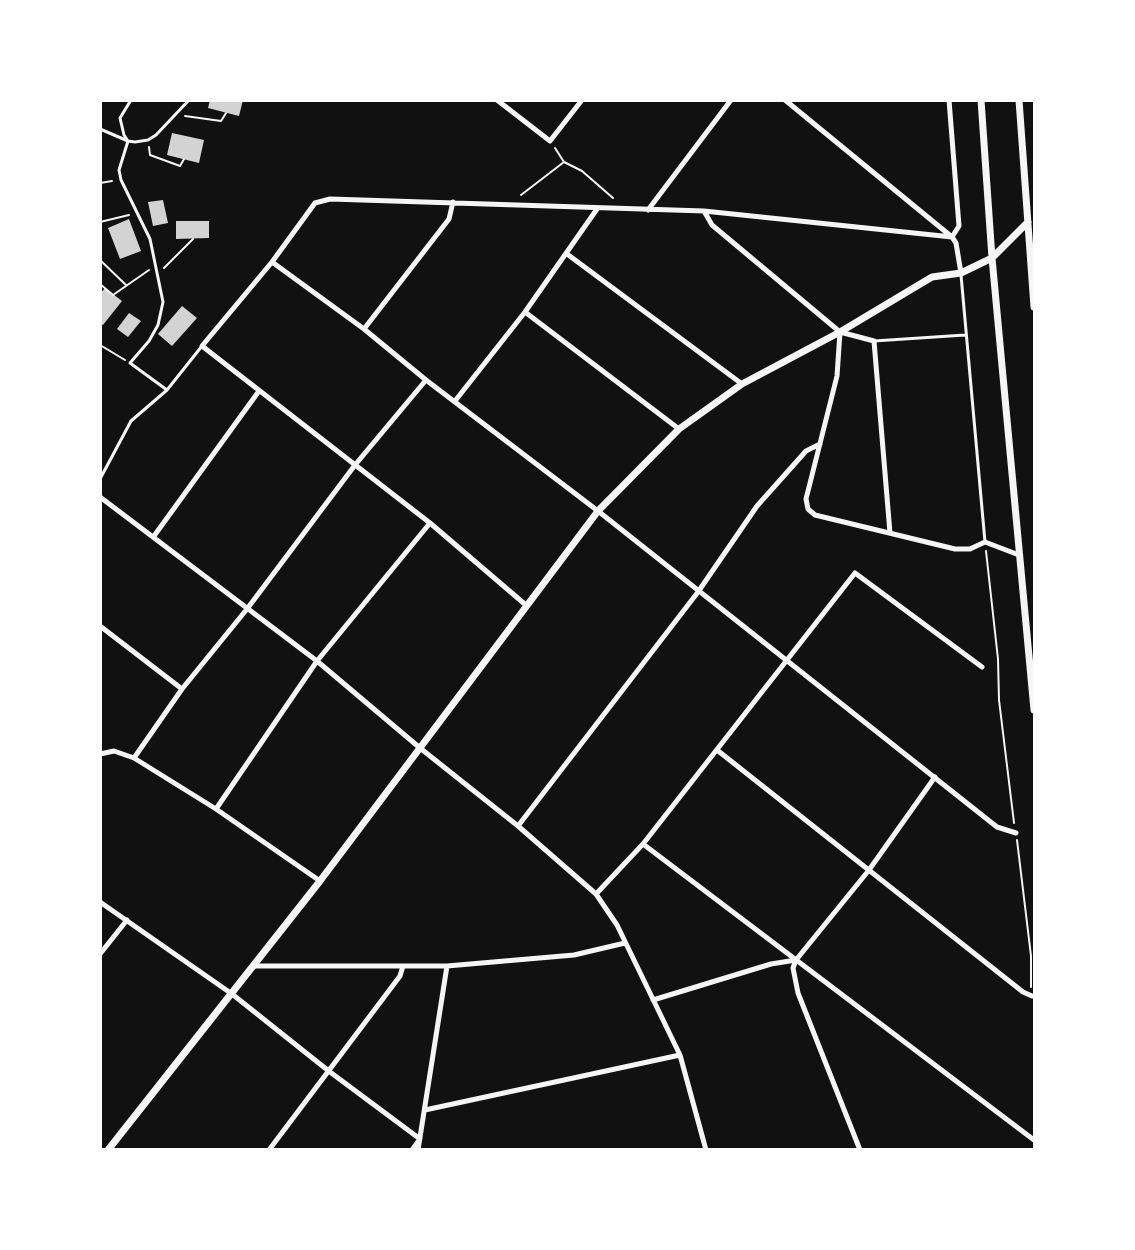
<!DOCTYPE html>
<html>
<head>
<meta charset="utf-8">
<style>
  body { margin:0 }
  #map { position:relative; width:1135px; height:1250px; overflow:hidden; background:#111; font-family:"DejaVu Sans",sans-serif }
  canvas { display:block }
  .frame { position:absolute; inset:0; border:102px solid #fff; pointer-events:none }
</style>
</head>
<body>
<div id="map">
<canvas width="1135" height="1250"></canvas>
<div class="frame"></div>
</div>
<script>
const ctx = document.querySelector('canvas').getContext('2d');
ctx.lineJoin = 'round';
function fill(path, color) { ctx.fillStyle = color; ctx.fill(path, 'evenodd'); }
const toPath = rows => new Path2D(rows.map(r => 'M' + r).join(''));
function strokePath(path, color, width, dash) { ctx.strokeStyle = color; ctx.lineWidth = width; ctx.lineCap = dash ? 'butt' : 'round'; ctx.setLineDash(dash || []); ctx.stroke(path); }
fill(toPath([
  [210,100,243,100,239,116,208,108],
  [172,133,204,140,199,163,167,155],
  [163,200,168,223,153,226,148,202],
  [129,219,141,251,120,259,108,228],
  [176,221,209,221,209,238,176,239],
  [105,288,122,301,103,325,100,323,100,294],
  [182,306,197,318,172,346,158,334],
  [129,313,141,321,128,337,117,329]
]), '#d3d3d3');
strokePath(toPath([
  [185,116,221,121,226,113],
  [149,147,150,155,180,166,184,159],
  [555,148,564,162,582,171,613,198],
  [100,183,112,181],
  [521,195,564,162],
  [100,222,129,215],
  [100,260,126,285],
  [164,268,193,239],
  [100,284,113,295,149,270],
  [100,345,125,360],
  [986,551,998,659,999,700,1014,823],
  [1017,840,1031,956,1031,987]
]), '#f5f5f5', 2);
strokePath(toPath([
  [131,100,120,118,124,135,128,141,135,142,148,140,156,135,189,100],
  [100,129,128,141,119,170,121,180,150,239,163,302,158,325,149,341,130,363,167,390],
  [961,275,985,542],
  [874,341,965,335],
  [100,479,131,421,167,390,202,346]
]), '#f5f5f5', 3);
strokePath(toPath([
  [497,100,550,141,582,100],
  [785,100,952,237,959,226,949,100],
  [648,210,731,100],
  [704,211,712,225,840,332,874,341,890,533],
  [567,254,742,384],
  [272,262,364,329,426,380,598,511,997,827,1016,833],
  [525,312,679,429],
  [364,329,449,219,453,202],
  [840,332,837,376,806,499,808,509,815,515,955,549,970,549,985,542,1019,555],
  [455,401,525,312,597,209],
  [100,497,317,661,420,748,518,826,596,894,617,925,680,1055,706,1150],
  [154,536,259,391],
  [527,606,430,523,202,346,272,262,315,203,330,199,704,211,952,237,956,243,961,273],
  [100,626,182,689],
  [717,750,1023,992,1032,996],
  [100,754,114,751,134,758,216,809,320,881],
  [134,758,182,689,247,609,355,465,426,380],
  [216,809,317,661,430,523],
  [518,826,698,592,757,506,806,451,820,444],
  [643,844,1034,1140],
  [596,894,643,844,855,573,982,667],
  [100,902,232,994,330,1072,420,1139,412,1150],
  [100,954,127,920],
  [254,966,447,966,574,955,625,943],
  [653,1000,771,964,796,960],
  [425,1110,680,1055],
  [269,1150,400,976,403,966],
  [418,1150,447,966],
  [860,1150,798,993,793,968,796,960,869,870,935,777]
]), '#f5f5f5', 5);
strokePath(toPath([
  [981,100,992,258,1034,710],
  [1019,100,1034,307],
  [108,1150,320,881,598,511,679,429,742,384,840,332,932,277,961,273,992,258,1028,222]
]), '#f5f5f5', 7);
</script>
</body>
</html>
